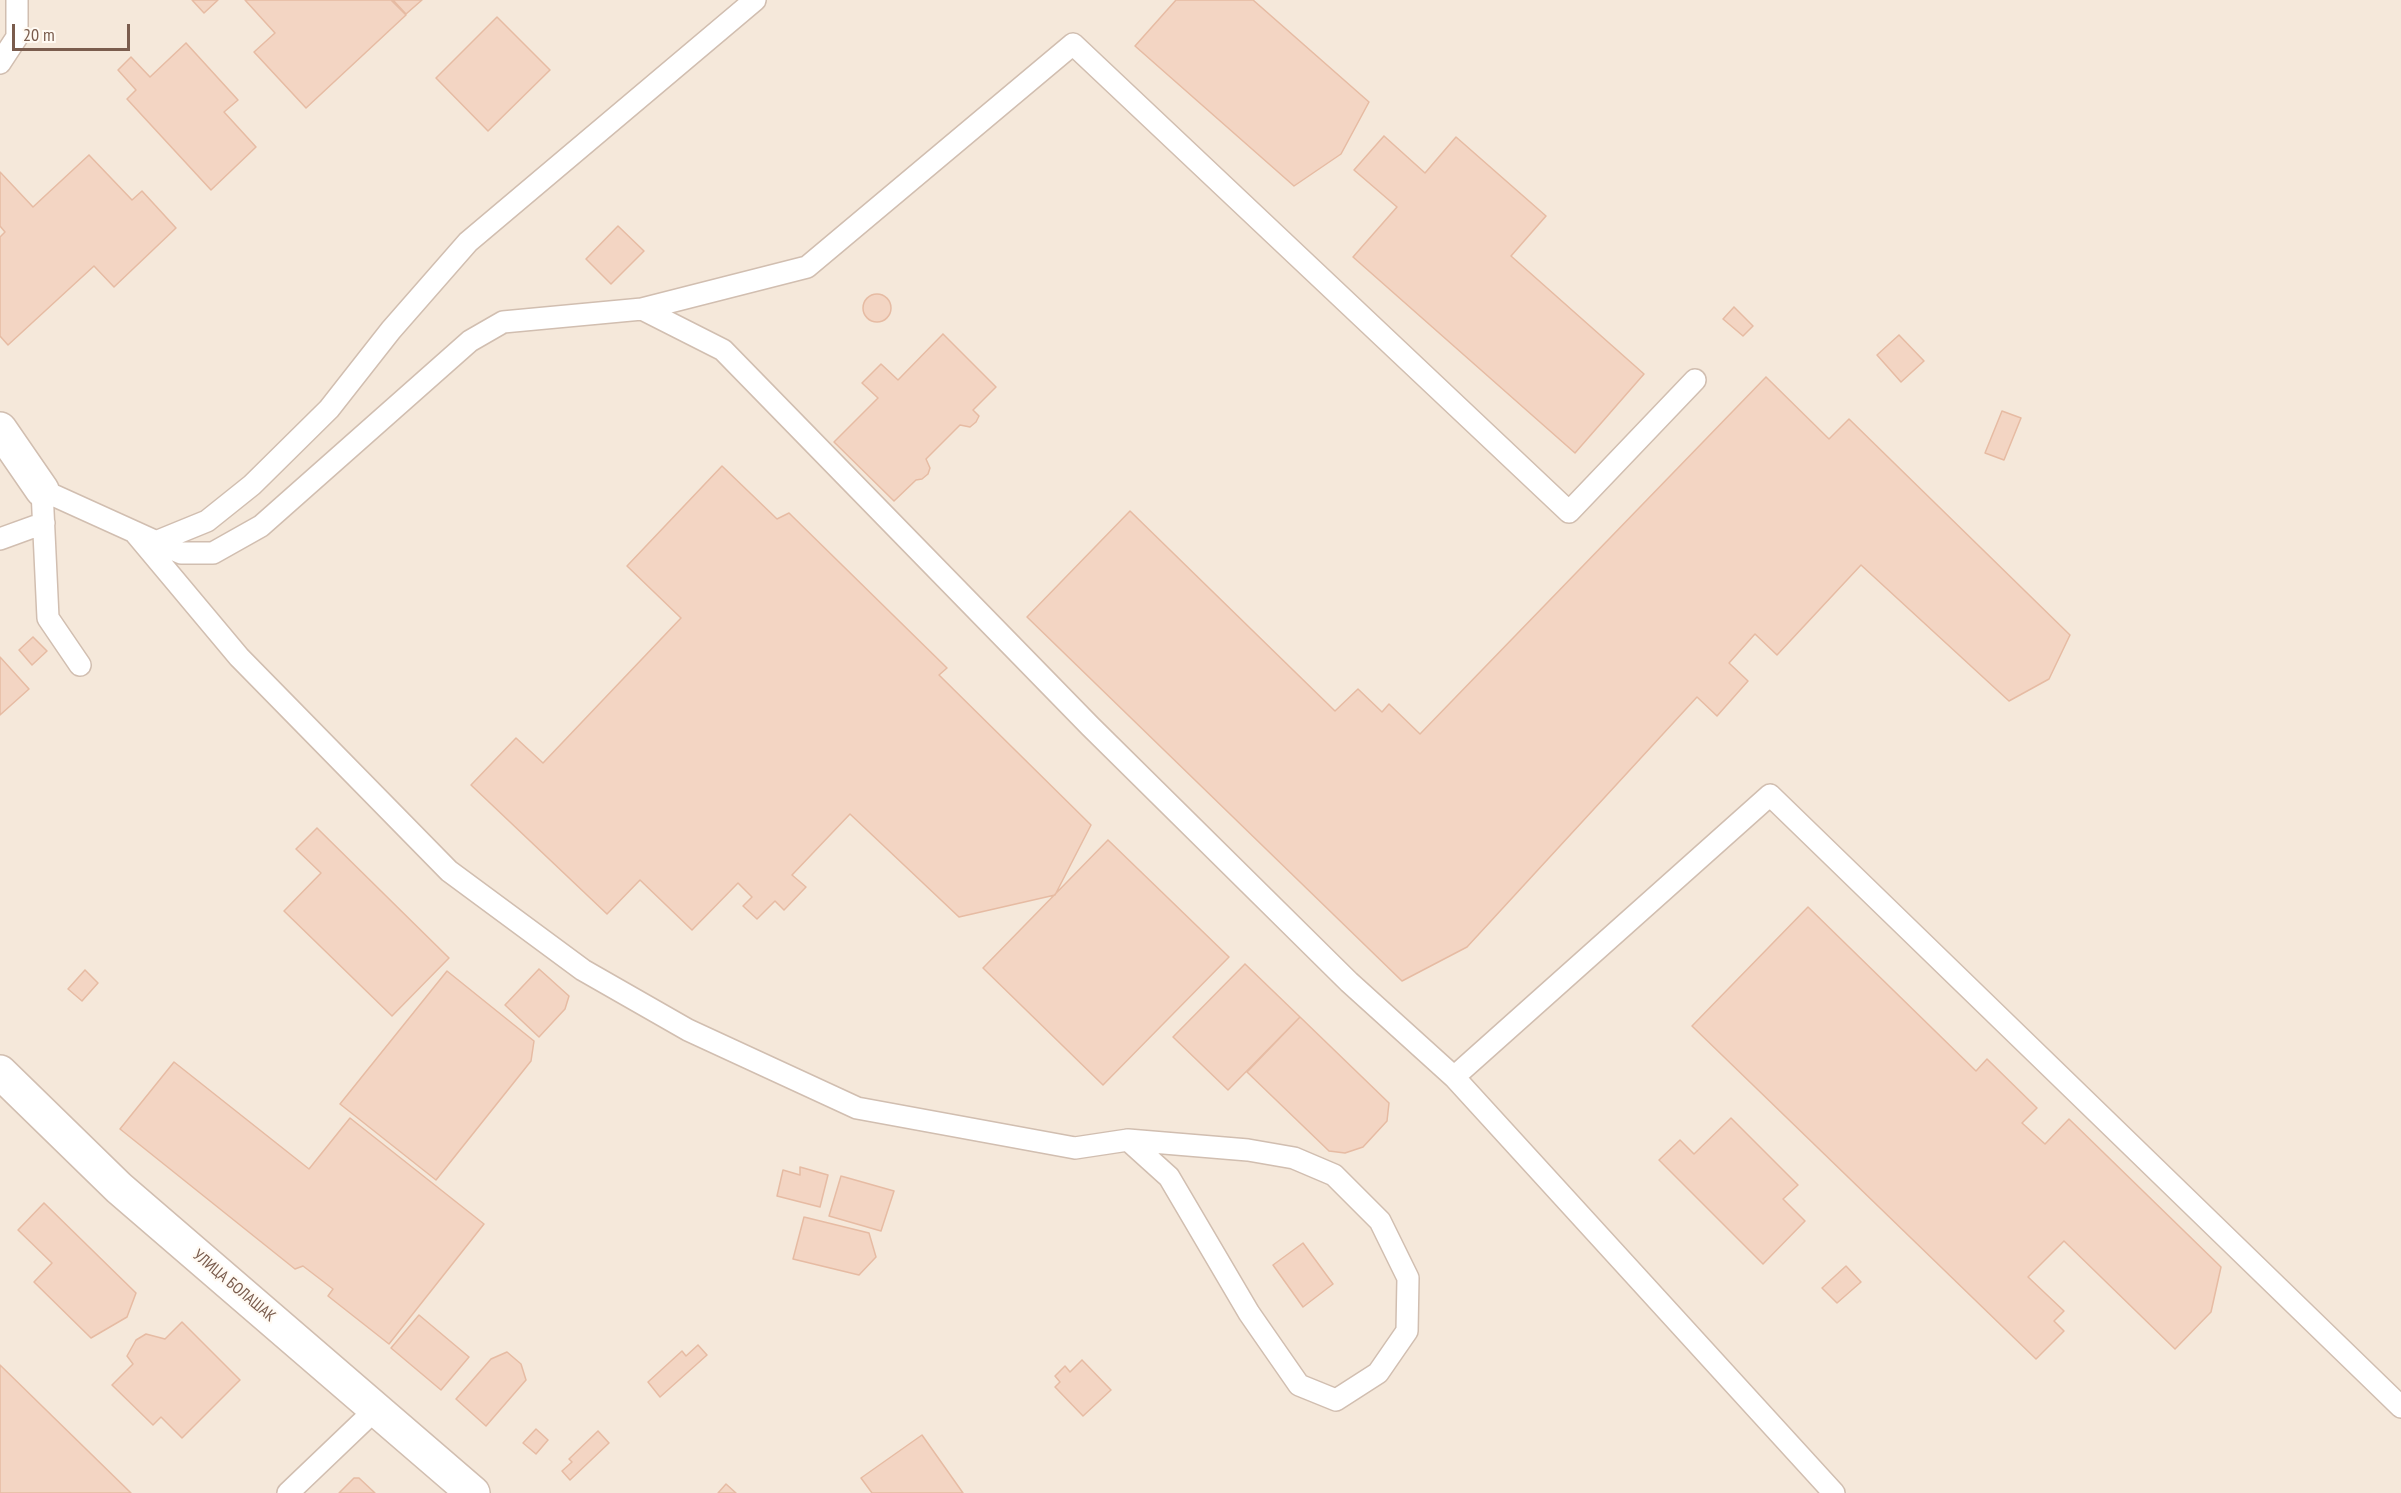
<!DOCTYPE html>
<html>
<head>
<meta charset="utf-8">
<style>
  body { margin:0 }
  #map { position:relative; width:2401px; height:1493px; overflow:hidden; background:#fdf6ec; font-family:"PT Sans Narrow",sans-serif }
  canvas { display:block }
  .scale { position:absolute; left:12px; top:24px; width:118px; height:27px; box-sizing:border-box; border:3px solid #7a5c4d; border-top:0; padding-left:8px; font-size:18px; line-height:21px; white-space:nowrap; color:#7a5c4d; -webkit-text-stroke:4px #fffaf3; paint-order:stroke }
</style>
</head>
<body>
<div id="map">
<canvas width="2401" height="1493"></canvas>
<div class="scale">20 m</div>
</div>
<script>
const ctx = document.querySelector('canvas').getContext('2d');
ctx.lineJoin = 'round';
function fill(path, color) { ctx.fillStyle = color; ctx.fill(path, 'evenodd'); }
const toPath = rows => new Path2D(rows.map(r => 'M' + r).join(''));
function strokePath(path, color, width, dash) { ctx.strokeStyle = color; ctx.lineWidth = width; ctx.lineCap = dash ? 'butt' : 'round'; ctx.setLineDash(dash || []); ctx.stroke(path); }
function write(font, color, halo, rows, align = 'center') {
  ctx.font = font + ' "PT Sans Narrow",sans-serif'; ctx.lineWidth = 4.5; ctx.setLineDash([]); ctx.textBaseline = 'middle'; ctx.strokeStyle = halo; ctx.fillStyle = color; for (const [text, x, y, turn = 0] of rows) {
    ctx.save(); ctx.translate(x, y); ctx.rotate((+turn || 0) * Math.PI / 180); ctx.textAlign = isNaN(turn) ? turn : align; if (halo) ctx.strokeText(text, 0, 0); ctx.fillText(text, 0, 0); ctx.restore();
  }
}
fill(toPath([
  [0,0,2401,0,2401,1493,0,1493]
]), '#f5e8da');
const building = toPath([
  [192,0,218,0,204,13,192,0],
  [245,0,391,0,406,15,306,108,254,52,275,33,245,0],
  [393,0,422,0,406,14,393,0],
  [1176,0,1253,0,1369,102,1341,154,1294,186,1135,46,1176,0],
  [497,17,550,70,488,131,436,78,497,17],
  [186,43,238,100,224,112,256,147,211,190,127,99,136,90,118,70,131,57,150,77,186,43],
  [1384,136,1425,173,1456,137,1546,216,1511,256,1644,374,1575,453,1353,257,1397,207,1354,170,1384,136],
  [89,155,132,200,142,191,176,228,114,287,94,266,8,345,0,336,0,237,5,232,0,226,0,172,33,207,89,155],
  [618,226,644,251,611,284,586,259,618,226],
  '863 308a14 14 0 1 1 28 0a14 14 0 1 1-28 0Z',
  [1734,307,1753,326,1743,336,1723,319,1734,307],
  [943,334,996,387,973,410,979,416,976,422,970,427,960,425,926,459,930,468,928,474,922,479,916,480,894,501,834,442,878,398,862,383,881,364,898,380,943,334],
  [1899,335,1924,361,1901,382,1877,355,1899,335],
  [1766,377,1829,439,1849,419,2070,635,2049,679,2009,701,1861,565,1777,655,1755,634,1729,663,1748,681,1717,716,1697,697,1467,947,1402,981,1027,617,1130,511,1335,711,1358,689,1382,712,1389,704,1420,734,1766,377],
  [2002,411,2021,418,2004,460,1985,453,2002,411],
  [722,466,777,519,789,513,947,668,939,675,1091,825,1055,895,959,917,850,814,792,875,806,887,784,910,775,901,757,919,743,906,752,897,738,883,692,930,640,880,607,914,471,785,516,738,543,763,681,618,627,566,722,466],
  [33,637,47,651,32,665,19,650,33,637],
  [0,657,29,689,0,715,0,657],
  [317,828,449,958,392,1016,284,911,321,873,296,849,317,828],
  [1108,840,1229,957,1103,1085,983,968,1108,840],
  [1808,907,1976,1071,1987,1059,2037,1108,2022,1123,2045,1144,2069,1119,2221,1267,2211,1312,2175,1349,2064,1241,2028,1277,2064,1311,2054,1321,2064,1331,2036,1359,1692,1026,1808,907],
  [1245,964,1300,1017,1228,1090,1173,1037,1245,964],
  [539,969,569,996,565,1009,539,1037,505,1005,539,969],
  [85,970,98,983,82,1001,68,989,85,970],
  [447,971,534,1041,531,1061,436,1180,340,1104,447,971],
  [1300,1017,1389,1103,1387,1121,1363,1147,1345,1153,1329,1151,1247,1072,1300,1017],
  [174,1062,309,1169,350,1118,484,1224,389,1344,328,1296,333,1289,303,1266,295,1269,120,1129,174,1062],
  [1731,1118,1798,1185,1783,1199,1805,1221,1763,1264,1659,1160,1680,1140,1694,1154,1731,1118],
  [800,1167,828,1175,820,1207,777,1196,783,1170,800,1175,800,1167],
  [841,1176,894,1191,881,1231,829,1216,841,1176],
  [44,1203,136,1293,127,1317,91,1338,34,1282,52,1263,18,1230,44,1203],
  [804,1217,869,1233,876,1257,859,1275,793,1259,804,1217],
  [1303,1243,1333,1284,1303,1307,1273,1265,1303,1243],
  [1846,1266,1861,1282,1837,1303,1822,1288,1846,1266],
  [419,1315,469,1357,441,1390,391,1348,419,1315],
  [182,1322,240,1380,182,1438,161,1417,153,1425,112,1385,133,1364,127,1356,136,1340,146,1334,165,1339,182,1322],
  [698,1345,707,1355,660,1397,648,1382,682,1351,686,1356,698,1345],
  [507,1352,521,1364,526,1380,486,1426,456,1399,491,1359,507,1352],
  [1082,1360,1111,1390,1083,1416,1055,1387,1060,1382,1055,1376,1065,1366,1070,1372,1082,1360],
  [0,1365,131,1493,0,1493,0,1365],
  [536,1429,548,1440,536,1454,523,1443,536,1429],
  [598,1431,609,1443,570,1480,562,1471,572,1462,569,1459,598,1431],
  [922,1435,963,1493,872,1493,861,1478,922,1435],
  [354,1478,359,1478,375,1493,339,1493,354,1478],
  [726,1484,736,1493,718,1493,726,1484]
]);
fill(building, '#f3d5c3');
strokePath(building, '#e6bba3', 1.5);
const service = toPath([
  [0,63,17,37,17,0],
  [642,309,807,267,1073,44,1569,512,1695,380],
  [136,534,239,657,449,871,583,970,688,1030,857,1108,1075,1148,1128,1140,1248,1150,1294,1158,1334,1175,1380,1221,1408,1278,1407,1331,1378,1373,1336,1400,1299,1385,1249,1313,1169,1177,1128,1140],
  [0,539,44,523],
  [158,541,207,521,252,485,329,409,391,330,468,242,755,0],
  [80,665,48,618,42,490,181,553,213,553,261,526,470,341,503,322,642,309,723,350,1090,726,1349,982,1454,1077,1834,1493],
  [1454,1077,1770,795,2401,1407],
  [288,1493,377,1408]
]);
const minor = toPath([
  [0,429,42,490],
  [0,1072,119,1188,473,1493]
]);
strokePath(service, '#d1beb0', 24);
strokePath(minor, '#d1beb0', 36);
strokePath(service, '#fff', 21);
strokePath(minor, '#fff', 33);
write('16px', '#7a5c4d', '#fffaf3', [
  ["УЛИЦА БОЛАШАК",234,1286,40]
]);
</script>
</body>
</html>
